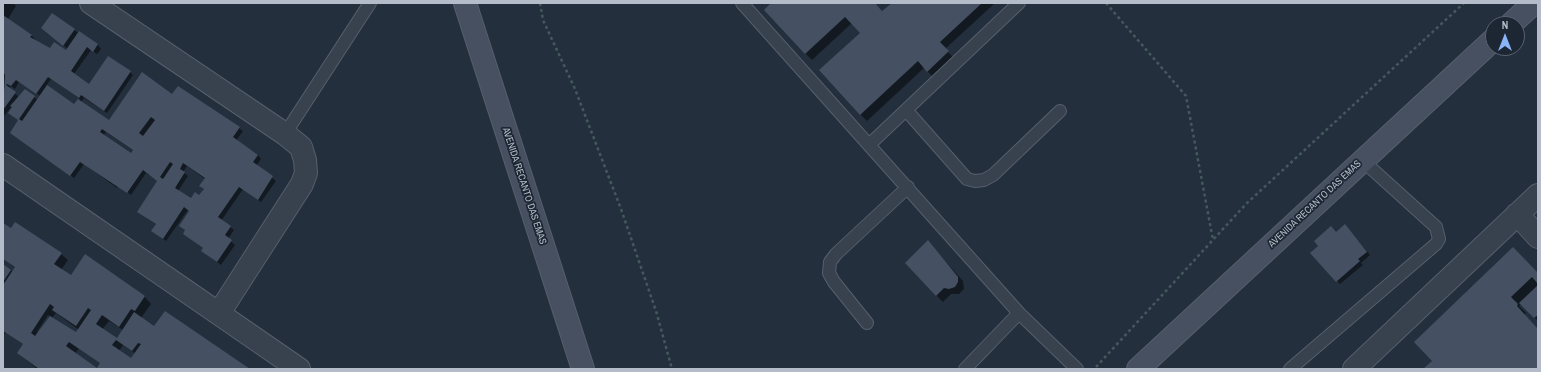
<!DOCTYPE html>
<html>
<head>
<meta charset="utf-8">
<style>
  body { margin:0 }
  #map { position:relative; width:1541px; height:372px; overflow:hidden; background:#242f3e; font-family:"Archivo Narrow",sans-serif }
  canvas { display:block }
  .frame { position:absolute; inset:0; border:4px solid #b4bcc9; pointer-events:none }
  .north { position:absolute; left:1485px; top:16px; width:40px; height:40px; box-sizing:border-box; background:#1d2633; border:1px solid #59626f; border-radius:50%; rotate:0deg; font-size:11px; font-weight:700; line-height:16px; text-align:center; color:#b4bcc9 }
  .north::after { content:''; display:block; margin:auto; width:14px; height:18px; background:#8ab4f8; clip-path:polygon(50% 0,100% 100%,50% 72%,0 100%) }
</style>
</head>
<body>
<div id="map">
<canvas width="1541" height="372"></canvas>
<div class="frame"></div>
<div class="north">N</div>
</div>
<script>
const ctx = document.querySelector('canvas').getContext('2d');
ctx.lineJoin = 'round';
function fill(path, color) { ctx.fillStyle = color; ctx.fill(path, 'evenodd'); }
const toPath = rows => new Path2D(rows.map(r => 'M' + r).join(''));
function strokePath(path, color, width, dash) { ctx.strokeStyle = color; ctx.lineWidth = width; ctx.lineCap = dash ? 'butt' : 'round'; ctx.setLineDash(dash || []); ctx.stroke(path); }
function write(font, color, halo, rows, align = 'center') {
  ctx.font = font + ' "Archivo Narrow",sans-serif'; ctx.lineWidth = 3.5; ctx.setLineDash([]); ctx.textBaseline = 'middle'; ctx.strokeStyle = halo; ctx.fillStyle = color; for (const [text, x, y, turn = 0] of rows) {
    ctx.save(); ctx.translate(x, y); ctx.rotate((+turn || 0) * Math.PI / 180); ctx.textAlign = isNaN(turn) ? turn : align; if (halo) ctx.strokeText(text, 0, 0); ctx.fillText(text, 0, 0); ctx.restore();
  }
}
fill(toPath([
  [3,3,13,3,16,6,8,19,31,35,35,39,33,40,50,49,66,51,68,49,46,32,74,30,98,45,101,49,97,54,91,50,74,74,89,85,130,72,133,75,107,113,84,98,81,102,109,121,172,95,239,128,243,131,236,141,258,155,261,159,256,166,276,181,261,202,243,189,221,221,234,230,228,239,235,245,221,265,206,254,202,251,204,249,184,234,186,231,180,226,190,211,188,210,166,241,152,231,157,225,142,215,158,181,146,173,131,195,119,186,117,188,84,164,74,178,15,136,19,121,13,107,12,106,4,116,3,116,3,78,5,74,3,73],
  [51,79,80,99,75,106,46,86],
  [19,82,40,96,38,100,34,97,19,97,9,89,11,86,15,89],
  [106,132,134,151,130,154,103,136],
  [187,166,205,179,200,186,205,190,200,197,191,200,178,191,188,176,183,172],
  [772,3,874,3,883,12,894,3,995,3,945,49,955,59,934,78,924,68,867,121,860,114,861,33,852,23,812,60,805,53],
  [3,224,61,254,68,260,61,270,71,276,85,255,145,297,151,304,141,318,154,328,248,369,37,369,18,353,24,345,6,333,3,334,3,265,13,272,16,268,3,259],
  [56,313,79,330,76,334,52,318],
  [48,315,51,317,38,333,37,332],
  [109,321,123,330,117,340,102,330],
  [123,345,136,354,131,360,119,351],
  [79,348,101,363,97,369,75,354],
  [1348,229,1370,255,1361,263,1363,265,1340,284,1311,253,1336,233],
  [928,242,963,281,964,289,959,294,951,294,943,302,936,295],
  [1538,274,1538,321,1522,304,1519,306,1526,313,1524,315,1538,330,1538,369,1425,369,1434,361,1415,342]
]), '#0007');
fill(toPath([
  [771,3,875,3,882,11,892,3,982,3,940,42,949,51,927,72,918,61,860,115,819,70,860,33,845,17,805,54,764,10],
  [52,13,75,29,63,46,41,28],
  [3,15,32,35,30,37,50,48,54,42,66,50,79,31,98,44,93,52,87,47,71,71,89,84,108,56,131,71,104,111,81,95,79,98,48,77,36,94,16,80,11,86,7,84,6,85,16,92,3,110,5,74,3,73],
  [142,72,172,94,178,86,240,127,233,137,258,155,253,162,273,176,258,200,239,187,218,217,231,226,225,235,232,240,217,262,201,251,203,248,183,234,185,230,179,226,189,211,184,207,163,239,151,231,156,224,137,212,157,181,143,170,127,193,80,162,70,176,10,133,18,120,8,113,12,107,10,106,25,89,35,96,19,119,22,121,47,85,74,104,78,99,109,120],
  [151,117,155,120,143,136,139,133],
  [102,129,133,150,131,153,100,132],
  [170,162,173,164,163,179,160,177],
  [183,163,205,178,199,186,204,189,199,195,195,192,191,198,175,188,185,172,180,169],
  [15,222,62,253,54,264,71,275,85,254,145,296,135,311,131,309,119,327,102,315,96,324,117,338,134,312,154,326,165,311,250,369,39,369,17,353,23,344,3,331,3,285,15,267,3,259,3,223,11,228],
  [50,304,54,307,52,310,76,326,88,308,91,310,76,332,50,316,35,336,31,333],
  [116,340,132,351,138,343,141,344,131,358,112,345],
  [69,342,100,363,97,368,66,346],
  [1345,224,1367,252,1358,259,1360,261,1336,282,1310,253,1318,246,1314,241,1331,226,1336,232],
  [928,240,958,277,958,282,955,287,949,289,944,288,936,296,905,263],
  [1513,247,1538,273,1538,284,1532,277,1511,297,1518,304,1517,306,1538,329,1538,369,1423,369,1432,361,1414,342],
  [3,264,11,270,3,282],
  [1538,285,1538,315,1534,318,1519,303]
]), '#455162');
const service = toPath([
  [742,3,1019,313,1077,369],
  [906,110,967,179,975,181,984,180,993,175,1060,111],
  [285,134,370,3],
  [870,144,1019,3],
  [867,323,834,282,829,273,830,262,836,254,908,187],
  [965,369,1019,313],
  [1290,369,1436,244,1439,239,1436,227,1362,160]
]);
const minor = toPath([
  [91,3,285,134,301,147,305,160,306,173,302,184,219,313],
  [3,165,299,369],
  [1517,214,1538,237],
  [1354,369,1538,195]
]);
const secondary = toPath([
  [465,3,583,369],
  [1511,24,1534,3],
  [1138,369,1493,40]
]);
strokePath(service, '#565f6c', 14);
strokePath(minor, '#565f6c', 24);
strokePath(secondary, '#565f6c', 24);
strokePath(toPath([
  [540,3,543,20,575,89,621,209,656,311,672,369],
  [1106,3,1186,96,1213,240],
  [1096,367,1246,204,1464,3]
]), '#44595c', 2.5, [3, 3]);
strokePath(service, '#38414e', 12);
strokePath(minor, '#38414e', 22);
strokePath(secondary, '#465061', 22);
write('10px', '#b4bcc9', '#1d2633', [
  ["AVENIDA RECANTO DAS EMAS",524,186,72],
  ["AVENIDA RECANTO DAS EMAS",1315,204,-43]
]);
</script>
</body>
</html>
